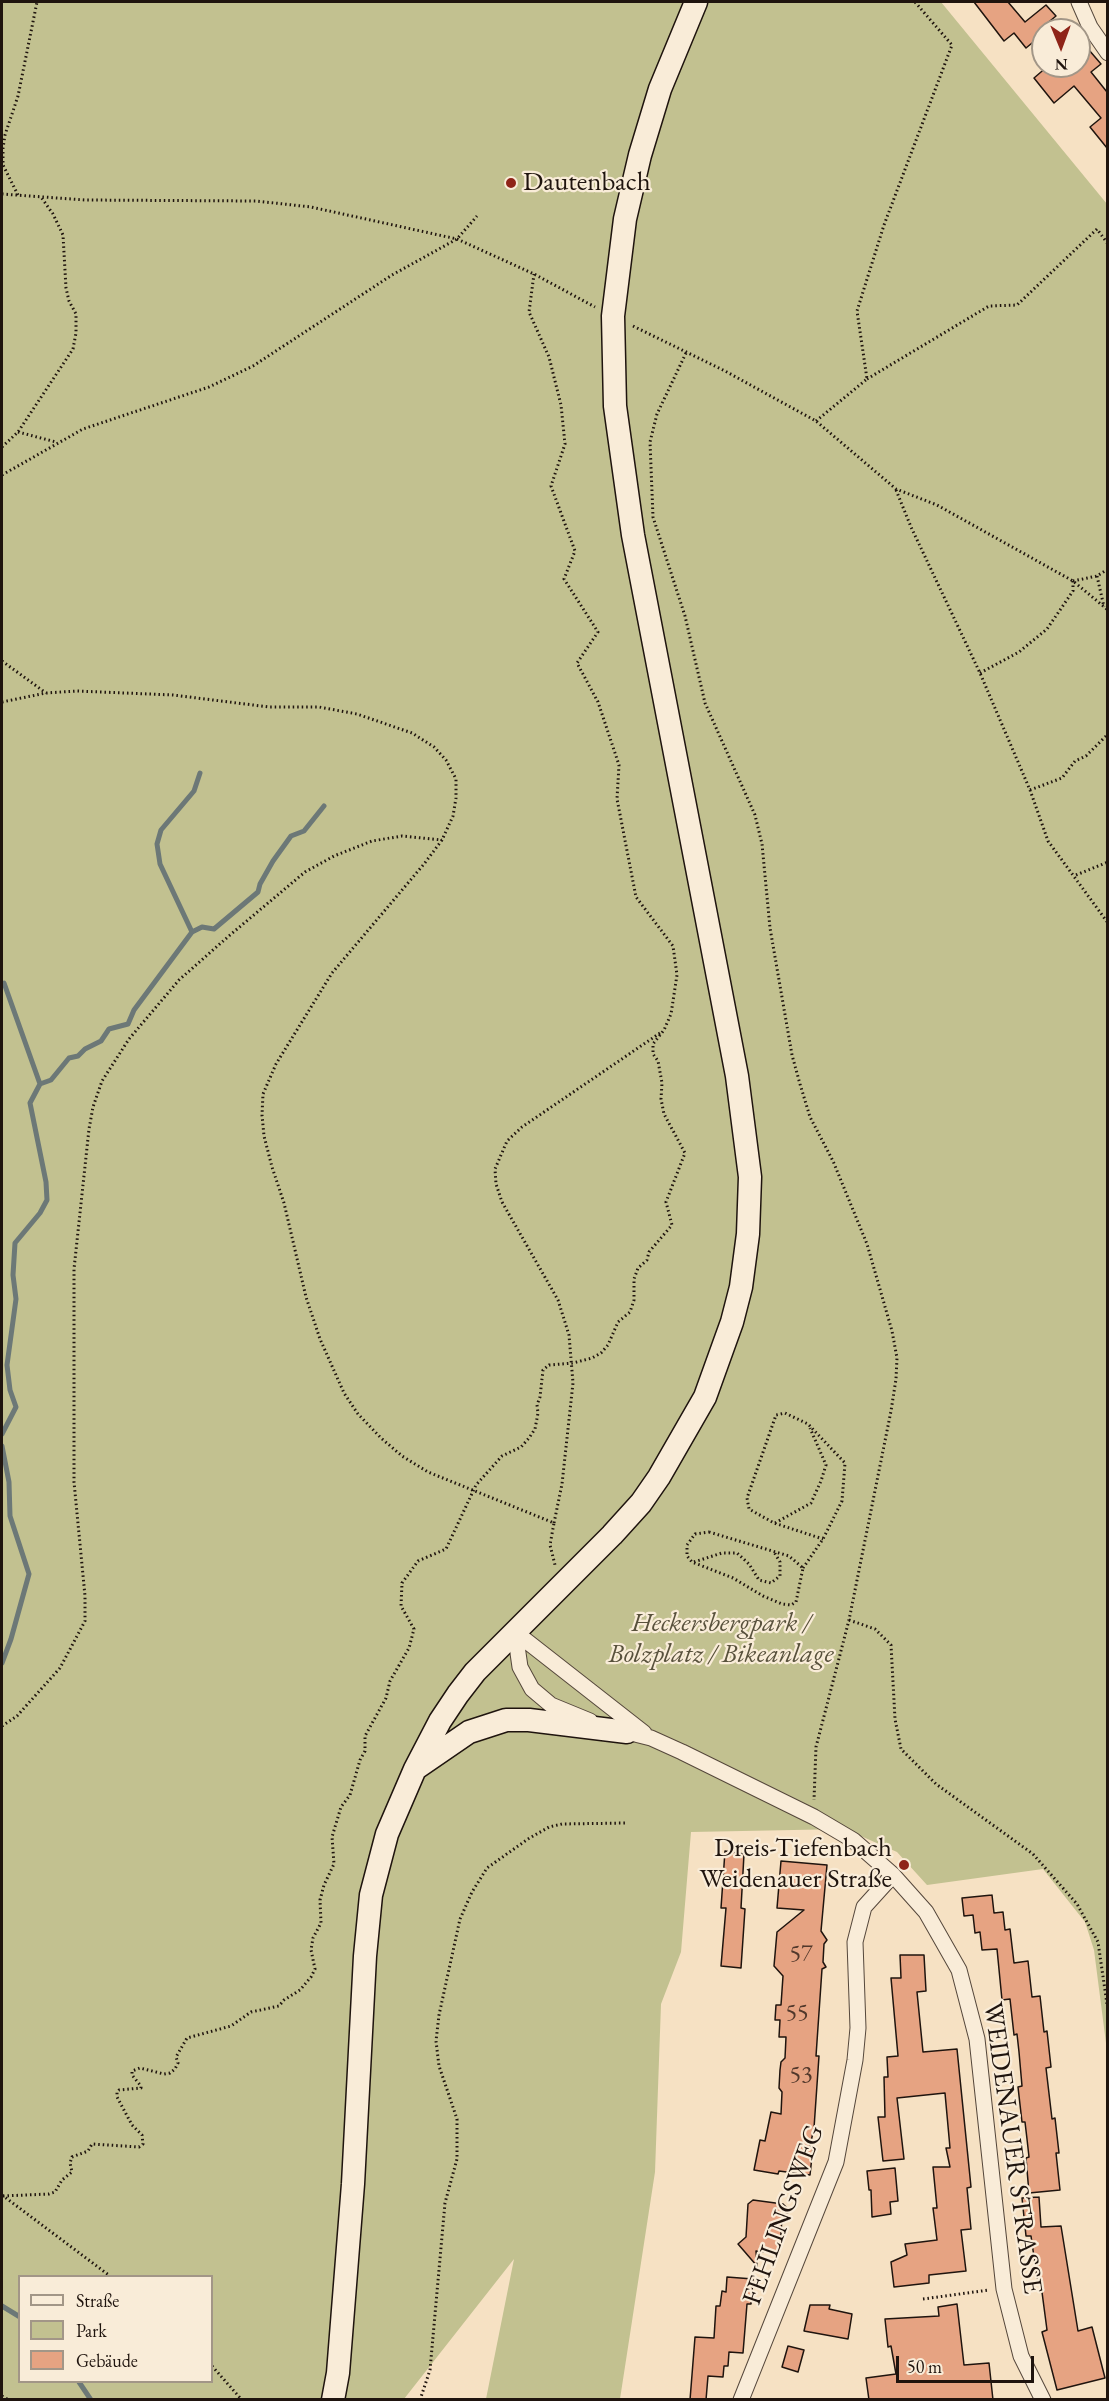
<!DOCTYPE html>
<html>
<head>
<meta charset="utf-8">
<style>
  body { margin:0 }
  #map { position:relative; width:1109px; height:2401px; overflow:hidden; background:#f6e1c3; font-family:"EB Garamond",serif }
  canvas { display:block }
  .frame { position:absolute; inset:0; border:3px solid #1f140e; pointer-events:none }
  .legend { position:absolute; left:18px; top:2275px; width:195px; height:108px; box-sizing:border-box; background:#f9ecd8; border:2px solid #a29687; margin:0; padding:8px 10px; list-style:none; font-size:18px; color:#1f140e }
  .legend li { display:flex; align-items:center; gap:12px; height:30px }
  .legend b { width:30px; border:2px solid #a29687 }
  .north { position:absolute; left:1031px; top:18px; width:60px; height:60px; box-sizing:border-box; background:#f9ecd8; border:2px solid #a29687; border-radius:50%; rotate:179deg; font-size:16px; font-weight:700; line-height:24px; text-align:center; color:#1f140e }
  .north::after { content:''; display:block; margin:auto; width:21px; height:27px; background:#8f2418; clip-path:polygon(50% 0,100% 100%,50% 72%,0 100%) }
  .scale { position:absolute; left:896px; top:2356px; width:138px; height:27px; box-sizing:border-box; border:3px solid #1f140e; border-top:0; padding-left:8px; font-size:18px; line-height:21px; white-space:nowrap; color:#1f140e; -webkit-text-stroke:4px #f9ecd8; paint-order:stroke }
</style>
</head>
<body>
<div id="map">
<canvas width="1109" height="2401"></canvas>
<div class="frame"></div>
<ul class="legend">
<li><b style="height:8px;background:#f9ecd8"></b>Straße</li>
<li><b style="height:16px;background:#c2c190"></b>Park</li>
<li><b style="height:16px;background:#e6a382"></b>Gebäude</li>
</ul>
<div class="north">N</div>
<div class="scale">50 m</div>
</div>
<script>
const ctx = document.querySelector('canvas').getContext('2d');
ctx.lineJoin = 'round';
function fill(path, color) { ctx.fillStyle = color; ctx.fill(path, 'evenodd'); }
const toPath = rows => new Path2D(rows.map(r => 'M' + r).join(''));
function strokePath(path, color, width, dash) { ctx.strokeStyle = color; ctx.lineWidth = width; ctx.lineCap = dash ? 'butt' : 'round'; ctx.setLineDash(dash || []); ctx.stroke(path); }
function write(font, color, halo, rows, align = 'center') {
  ctx.font = font + ' "EB Garamond",serif'; ctx.lineWidth = 4.5; ctx.setLineDash([]); ctx.textBaseline = 'middle'; ctx.strokeStyle = halo; ctx.fillStyle = color; for (const [text, x, y, turn = 0] of rows) {
    ctx.save(); ctx.translate(x, y); ctx.rotate((+turn || 0) * Math.PI / 180); ctx.textAlign = isNaN(turn) ? turn : align; if (halo) ctx.strokeText(text, 0, 0); ctx.fillText(text, 0, 0); ctx.restore();
  }
}
fill(toPath([
  [2,2,941,2,1107,204,1107,2129,1106,2043,1094,1950,1085,1922,1043,1869,927,1885,897,1852,845,1829,691,1832,681,1952,661,2004,655,2172,620,2399,486,2399,514,2259,404,2399,2,2400],
  [20,2276,212,2276,212,2382,20,2382]
]), '#c2c190');
strokePath(toPath([
  [192,932,160,864,157,844,161,830,194,791,200,773],
  [40,1084,51,1080,69,1058,78,1056,85,1049,101,1041,109,1029,128,1024,134,1010,192,932,202,927,214,929,258,892,260,884,273,861,291,836,304,831,324,806],
  [2,1434,16,1407,10,1390,7,1365,16,1299,13,1275,15,1243,40,1213,47,1200,46,1182,30,1103,40,1084,4,983],
  [2,1446,9,1482,10,1516,29,1574,11,1639,2,1663],
  [2,2306,20,2317],
  [79,2382,91,2400]
]), '#6c7877', 5);
const building = toPath([
  [974,2,1008,2,1025,22,1046,5,1056,16,1039,30,1043,34,1026,48,1014,33,1004,41,974,2],
  [1089,50,1101,64,1091,72,1107,92,1107,148,1090,127,1101,118,1074,86,1054,103,1034,78,1048,66,1079,66,1079,58,1089,50],
  [725,1851,744,1854,741,1908,745,1909,741,1968,721,1966,726,1908,721,1908,725,1851],
  [781,1861,827,1865,821,1931,827,1940,824,1944,823,1962,826,1967,822,1969,816,2056,819,2056,814,2128,810,2146,813,2147,810,2175,779,2171,778,2174,754,2170,760,2140,765,2141,771,2112,781,2114,782,2092,779,2088,780,2070,781,2062,785,2058,786,2037,779,2037,780,2020,775,2020,776,2005,781,2005,783,1976,774,1966,777,1932,804,1910,777,1908,781,1861],
  [992,1895,994,1913,1003,1912,1005,1930,1010,1929,1014,1963,1028,1961,1032,1997,1040,1996,1044,2032,1047,2031,1051,2067,1046,2068,1052,2119,1055,2118,1059,2153,1056,2153,1060,2190,1029,2193,1026,2158,1029,2157,1027,2139,1025,2122,1022,2122,1018,2087,1022,2086,1019,2052,1017,2034,1014,2035,1010,1999,1002,2000,997,1949,982,1950,980,1932,975,1933,973,1915,964,1916,962,1898,992,1895],
  [900,1955,924,1955,926,1991,917,1992,923,2052,957,2049,971,2187,967,2188,971,2229,961,2230,966,2271,929,2275,929,2283,894,2287,891,2262,907,2255,905,2244,937,2240,933,2208,937,2208,933,2167,950,2167,946,2148,950,2148,945,2093,897,2098,904,2159,883,2161,878,2117,885,2117,884,2077,888,2077,887,2057,898,2056,891,1978,901,1978,900,1955],
  [895,2168,898,2201,890,2202,891,2214,872,2217,871,2190,869,2190,867,2171,895,2168],
  [1039,2197,1041,2227,1061,2226,1078,2331,1092,2327,1105,2378,1057,2390,1042,2332,1047,2330,1040,2277,1037,2278,1031,2236,1026,2236,1022,2198,1039,2197],
  [753,2200,783,2204,790,2211,782,2218,780,2248,774,2253,756,2251,757,2266,738,2244,746,2237,748,2204,753,2200],
  [727,2277,753,2279,751,2304,747,2304,743,2353,729,2352,728,2366,724,2366,723,2377,708,2376,706,2400,690,2400,695,2337,714,2338,716,2306,720,2306,722,2291,726,2292,727,2277],
  [957,2304,964,2365,989,2363,993,2400,869,2400,866,2378,896,2374,891,2346,888,2347,885,2319,939,2316,938,2307,957,2304],
  [810,2305,830,2305,829,2309,852,2314,848,2339,804,2331,810,2305],
  [788,2346,804,2350,798,2372,782,2367,788,2346]
]);
fill(building, '#e6a382');
strokePath(building, '#1f140e', 1.5);
const street = toPath([
  [1079,2,1090,27,1108,53],
  [515,1632,520,1667,532,1689,551,1705,590,1721],
  [515,1632,644,1733],
  [619,1730,651,1738,682,1752,814,1817,853,1840,893,1875,926,1912,959,1970,977,2039,1004,2289,1021,2356,1043,2400],
  [741,2400,836,2162,855,2060,858,2028,855,1942,864,1907,893,1875]
]);
const secondary = toPath([
  [418,1767,469,1732,506,1720,529,1720,627,1732],
  [333,2400,338,2373,353,2184,365,1956,371,1895,387,1834,415,1769,440,1721,458,1694,475,1672,612,1535,641,1503,659,1477,705,1397,732,1322,741,1287,748,1234,750,1177,737,1076,633,535,615,406,613,316,625,219,640,155,660,89,696,2]
]);
strokePath(street, '#55473b', 17);
strokePath(secondary, '#1f140e', 25);
strokePath(toPath([
  [2,194,85,200,256,201,311,207,457,239,534,274,595,307],
  [18,195,3,165,3,148,5,135,18,96,37,2],
  [633,326,725,371,816,421,896,489,937,505,1073,581,1108,610],
  [686,353,657,414,650,442,653,517,685,616,705,703,755,815,762,844,770,928,792,1055,800,1084,810,1117,833,1161,867,1244,892,1331,897,1358,896,1379,891,1411,849,1620,816,1747,814,1800],
  [867,379,989,306,1017,305,1097,229,1108,244],
  [816,421,867,379,857,311,884,225,952,45,915,2],
  [18,432,56,442],
  [2,447,18,432,73,349,76,333,76,314,69,301,66,288,63,235,53,214,41,197],
  [2,475,83,429,209,387,253,366,392,275,457,239,477,216],
  [896,490,911,527,980,673,1030,790,1048,841,1108,923],
  [1097,576,1104,607],
  [1073,581,1097,576,1108,569],
  [2,661,46,693],
  [980,673,1019,652,1047,629,1073,591,1073,581],
  [2,702,46,693,77,691,173,695,269,707,319,707,357,714,412,733,434,747,446,760,456,779,456,798,453,816,442,840,424,864,332,973,276,1064,263,1094,262,1115,264,1136,272,1167,284,1203,306,1297,320,1339,344,1393,358,1414,381,1438,402,1456,428,1472,554,1523,550,1545,555,1565],
  [1030,790,1062,778,1075,761,1086,756,1108,734],
  [1076,875,1108,862],
  [554,1523,562,1484,573,1383,569,1335,558,1300,502,1202,496,1184,495,1169,507,1141,522,1127,660,1033],
  [775,1523,811,1503,821,1481,826,1465,810,1428],
  [709,1532,789,1556,803,1568,796,1602,791,1605,782,1604,763,1596,733,1578,692,1562,687,1556,687,1545,695,1534,709,1532],
  [694,1562,722,1553,737,1553,749,1564,759,1580,771,1583,780,1576,780,1562,774,1552],
  [803,1568,823,1539,842,1501,845,1463,808,1424,785,1413,776,1415,747,1498,749,1509,774,1523,823,1539],
  [849,1620,875,1629,891,1645,895,1719,901,1749,936,1784,1033,1854,1077,1904,1098,1942,1108,2011],
  [2,1726,17,1716,60,1668,85,1621,85,1596,74,1482,74,1269,89,1129,93,1107,102,1081,129,1039,179,980,230,935,305,872,334,856,372,841,402,836,442,840],
  [2,2195,110,2276],
  [3,2196,49,2194,55,2192,62,2180,72,2172,70,2163,72,2157,88,2151,92,2144,139,2147,143,2144,142,2135,132,2125,117,2097,117,2092,119,2090,141,2088,141,2086,132,2075,132,2071,140,2068,164,2074,170,2073,175,2069,178,2063,176,2057,187,2038,231,2026,251,2012,279,2006,284,2000,300,1990,311,1977,315,1969,311,1950,313,1938,321,1923,320,1900,324,1885,334,1864,332,1837,341,1807,350,1795,360,1760,365,1751,365,1736,386,1698,390,1681,409,1648,414,1629,401,1606,402,1583,418,1561,446,1549,476,1485,502,1456,521,1447,529,1438,535,1429,538,1413,537,1405,540,1397,543,1370,549,1365,573,1363,592,1358,601,1353,608,1345,618,1322,630,1312,634,1300,634,1279,638,1268,647,1260,649,1252,672,1225,666,1202,685,1153,664,1114,661,1099,662,1083,658,1061,653,1054,653,1044,664,1030,671,1014,677,975,673,946,636,897,617,799,619,765,598,702,577,663,598,632,564,579,575,551,551,486,565,444,561,405,549,357,529,312,534,274],
  [923,2299,989,2290],
  [212,2366,242,2400],
  [2,2396,9,2400],
  [420,2400,430,2370,445,2203,457,2159,457,2119,439,2066,436,2041,439,2015,460,1919,472,1892,487,1868,528,1839,549,1827,562,1824,627,1823]
]), '#1f140e', 3, [1.5, 3]);
strokePath(street, '#f9ecd8', 15);
strokePath(secondary, '#f9ecd8', 22);
for (const [x, y, r, color] of [
  [511,183,6,"#8f2418"],
  [904,1865,6,"#8f2418"]
]) { const dot = new Path2D(); dot.arc(x, y, r, 0, 2 * Math.PI); ctx.fillStyle = color; ctx.fill(dot); strokePath(dot, '#f9ecd8', 2); }
write('24px', '#51382b', null, [
  ["57",801,1954],
  ["55",797,2013],
  ["53",801,2075]
]);
write('27px', '#1f140e', '#f9ecd8', [
  ["Dautenbach",523,183],
  ["Dreis-Tiefenbach",892,1849,"right"],
  ["Weidenauer Straße",892,1880,"right"]
], 'left');
write('italic 27px', '#58513c', '#f9ecd8', [
  ["Heckersbergpark /",721,1624],
  ["Bolzplatz / Bikeanlage",721,1655]
]);
write('27px', '#1f140e', '#f9ecd8', [
  ["WEIDENAUER STRASSE",1012,2148,82],
  ["FEHLINGSWEG",784,2215,-70]
]);
</script>
</body>
</html>
